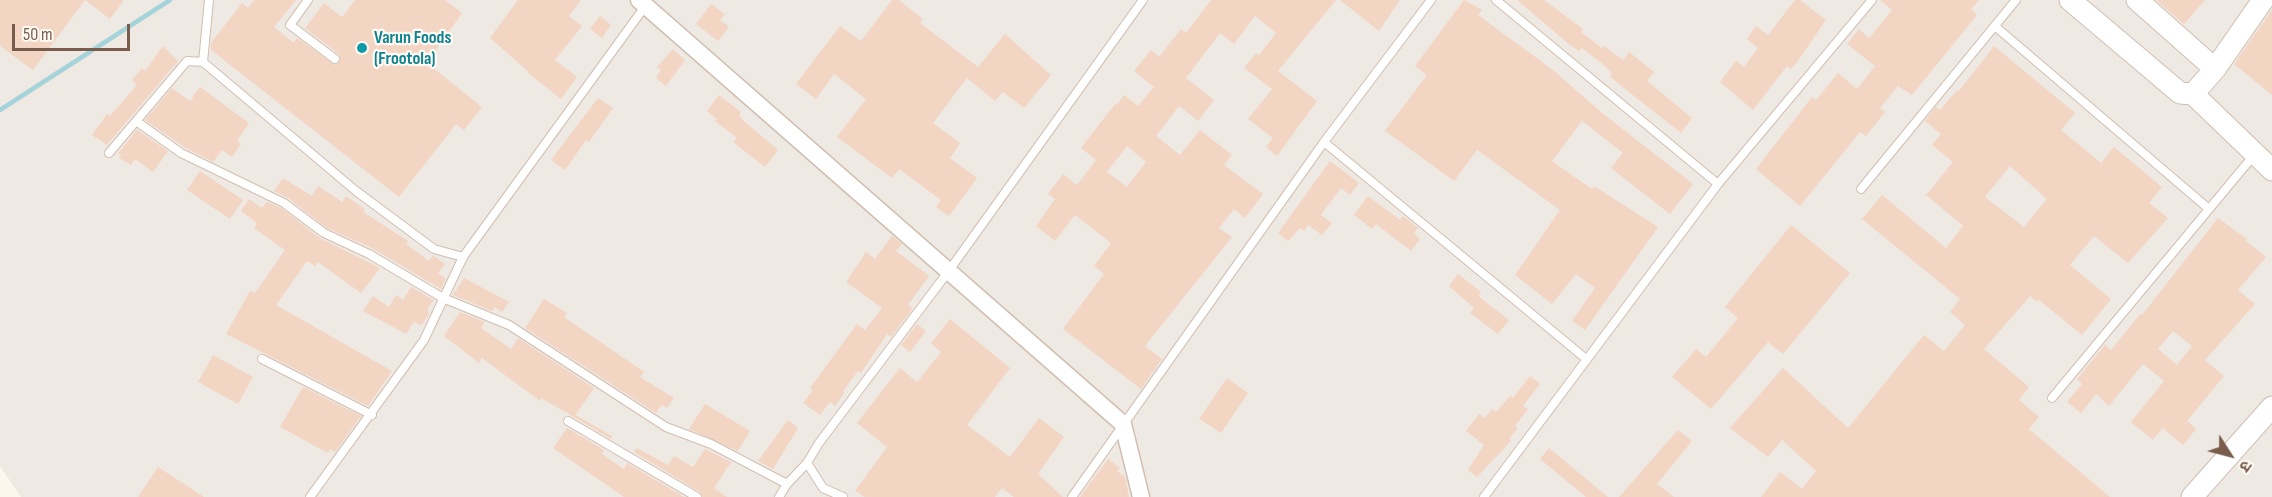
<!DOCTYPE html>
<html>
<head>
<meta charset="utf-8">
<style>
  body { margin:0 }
  #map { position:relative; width:2272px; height:497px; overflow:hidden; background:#fdf6ec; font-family:"Sofia Sans Condensed","Noto Sans Devanagari",sans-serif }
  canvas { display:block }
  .north { position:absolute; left:2200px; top:425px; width:60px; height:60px; -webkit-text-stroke:4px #fffaf3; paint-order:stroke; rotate:126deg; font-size:16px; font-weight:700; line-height:24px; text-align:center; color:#7a5c4d }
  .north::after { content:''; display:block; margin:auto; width:21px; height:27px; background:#7a5c4d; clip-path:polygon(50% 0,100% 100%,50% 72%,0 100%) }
  .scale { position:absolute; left:12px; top:24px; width:118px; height:27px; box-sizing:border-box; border:3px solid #7a5c4d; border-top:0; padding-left:8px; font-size:18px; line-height:21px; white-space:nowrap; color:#7a5c4d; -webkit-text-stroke:4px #fffaf3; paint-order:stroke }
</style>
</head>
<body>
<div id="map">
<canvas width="2272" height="497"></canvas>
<div class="north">उ</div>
<div class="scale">50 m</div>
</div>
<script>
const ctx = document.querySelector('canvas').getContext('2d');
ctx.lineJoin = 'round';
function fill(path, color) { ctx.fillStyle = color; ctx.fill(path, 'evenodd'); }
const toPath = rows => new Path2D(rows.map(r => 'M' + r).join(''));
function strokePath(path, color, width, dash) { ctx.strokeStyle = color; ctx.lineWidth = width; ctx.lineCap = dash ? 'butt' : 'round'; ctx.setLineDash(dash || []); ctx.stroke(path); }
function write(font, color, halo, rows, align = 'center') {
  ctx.font = font + ' "Sofia Sans Condensed",sans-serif'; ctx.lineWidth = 4.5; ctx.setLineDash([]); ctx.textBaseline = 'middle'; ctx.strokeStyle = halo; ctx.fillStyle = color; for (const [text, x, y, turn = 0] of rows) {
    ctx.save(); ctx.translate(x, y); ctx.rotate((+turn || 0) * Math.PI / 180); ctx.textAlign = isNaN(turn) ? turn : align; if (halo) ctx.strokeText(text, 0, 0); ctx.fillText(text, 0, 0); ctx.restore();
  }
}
fill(toPath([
  [0,0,2272,0,2272,497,21,497,0,466]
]), '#efe9e4');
strokePath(toPath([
  [0,110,170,0]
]), '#a5d3da', 4.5);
fill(toPath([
  [0,0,85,0,33,70,0,46],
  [85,0,124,0,110,19],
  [254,0,296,0,274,27,294,43,297,38,335,65,340,62,339,54,305,28,324,3,342,17,355,0,445,0,462,13,427,63,482,107,464,130,456,124,399,197,211,50,211,43,242,3,248,8],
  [518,0,581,0,569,16,582,26,555,60,577,77,561,99,528,73,529,72,490,38],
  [892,0,899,0,923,19,920,23,978,67,1005,34,1051,75,1024,108,1003,92,995,101,967,78,933,123,960,143,950,158,977,178,949,216,936,207,941,200,899,169,892,178,837,137,866,99,834,74,816,99,796,84,840,26,861,41],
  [1211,0,1336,0,1278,71,1317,101,1277,156,1266,147,1273,138,1248,119,1272,89,1244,68,1256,53,1259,55,1276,33,1255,16,1234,44,1220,33,1186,78,1214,100,1198,121,1179,106,1156,136,1180,155,1200,130,1232,155,1224,165,1263,194,1245,218,1234,209,1219,228,1232,237,1145,346,1162,359,1141,389,1063,329,1104,274,1094,266,1111,243,1075,215,1055,241,1036,226,1055,199,1048,194,1063,174,1077,185,1096,160,1081,148,1115,104,1117,105,1124,95,1138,106,1154,87,1134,71,1151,50,1159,57,1181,29,1186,33],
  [1127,146,1146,162,1127,187,1107,172],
  [1340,0,1400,0,1379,31],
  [1464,0,1482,10,1478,15,1553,70,1601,112,1693,184,1670,214,1611,168,1623,153,1582,121,1552,161,1592,189,1594,186,1658,227,1585,330,1572,321,1595,288,1576,274,1552,304,1515,275,1560,210,1477,150,1454,181,1385,131,1427,75,1415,66],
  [1517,0,1544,0,1583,29,1581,32,1602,48,1604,46,1623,60,1629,52,1654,72,1647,81,1692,118,1681,133,1610,77,1612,74,1604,65,1582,48,1579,51,1570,45],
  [1795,0,1800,0,1826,20,1797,62,1791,69,1787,66,1753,110,1720,82,1736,61,1744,67,1758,48,1747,39,1756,26,1768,35],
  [1880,0,1979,0,1971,9,1977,15,1912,95,1898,86,1880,108,1885,112,1866,136,1860,132,1800,206,1756,169,1812,97,1816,100,1838,73,1857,89,1875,66,1847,44,1859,29,1869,38,1892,10],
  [2156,0,2205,0,2184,24],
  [711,4,725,14,720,20,729,27,718,41,696,24],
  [2272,10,2272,95,2234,64],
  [600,16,611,25,602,38,590,29],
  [163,46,178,61,107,145,92,135,107,114,110,116,137,85,132,80,142,68,145,71],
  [1994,46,2075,113,2061,130,2101,163,2114,147,2162,187,2149,203,2168,218,2128,263,2094,236,2070,265,2111,299,2082,335,2039,300,2037,302,2030,296,1984,349,2029,387,2019,400,2039,417,2029,429,2110,497,1761,497,1780,472,1802,489,1816,471,1782,440,1768,457,1730,428,1783,368,1848,428,1924,335,1944,351,1965,325,1950,312,1960,299,1862,219,1882,195,1946,248,1963,226,1926,195,1953,162,1932,145,1941,134,1925,121,1936,107,1940,110,1957,90,1959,91],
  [2010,166,2047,199,2024,227,1985,197],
  [673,49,685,60,666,86,656,78,661,70,657,67],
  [200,87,249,123,237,141,241,144,232,157,222,150,213,162,184,147,145,120,172,88,190,101],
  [719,95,741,112,739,116,745,122,778,150,765,167,733,142,737,138,715,121,717,119,707,111],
  [598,98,613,108,589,142,586,140,565,170,551,160],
  [137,130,168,151,153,172,135,159,131,165,119,158,121,155,118,153],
  [1330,161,1359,183,1350,195,1341,188,1326,208,1321,215,1332,223,1322,235,1308,225,1304,231,1300,228,1288,241,1278,233],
  [200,171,243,200,230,219,187,190],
  [283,178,312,196,318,186,342,202,346,196,365,209,363,212,408,241,406,244,429,261,433,255,445,264,438,273,446,279,441,289,372,248,327,228,288,198,274,191],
  [1368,196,1400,220,1403,216,1418,228,1414,233,1420,239,1411,251,1376,224,1372,229,1354,215],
  [249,199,262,208,267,202,281,208,320,238,380,268,361,293,318,262,315,266,307,261,276,305,392,371,368,406,226,334,250,291,255,293,285,250,254,228,257,223,241,211],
  [2218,218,2247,239,2246,241,2266,257,2238,290,2255,304,2205,360,2224,376,2187,421,2196,429,2183,445,2163,428,2153,440,2131,422,2164,381,2143,364,2109,406,2096,394,2081,413,2067,402,2082,384,2077,379,2105,345,2111,350,2140,314,2142,315],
  [2173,331,2192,346,2177,365,2158,349],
  [1791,225,1850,273,1783,354,1768,342,1711,409,1672,377,1696,349,1706,357,1738,318,1725,307],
  [892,236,902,244,896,251,929,276,908,305,913,308,891,337,887,334,861,373,858,371,843,391,845,392,835,406,830,402,820,415,803,403,813,390,810,388,857,324,865,330,882,308,846,282,866,252,875,259],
  [1458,274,1481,292,1478,296,1509,320,1498,334,1470,313,1474,308,1449,286],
  [464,278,509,302,502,312,495,307,492,311,453,295],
  [411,287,434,300,427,309,429,314,421,326,414,321,406,334,363,311,373,296,389,307,396,295,403,300],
  [544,299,567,313,564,317,644,372,640,377,674,398,667,408,661,405,656,413,525,328],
  [460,312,485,322,481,328,511,349,518,338,594,388,574,417,541,398,540,401,482,358,479,363,444,336],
  [950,319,1010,368,967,425,1010,457,1039,418,1064,437,1038,474,1063,497,1014,497,1002,488,995,497,865,497,855,491,887,447,857,423,900,368,917,382,941,352,931,343],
  [917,324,926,331,910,352,901,345],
  [213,355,253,377,238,404,198,382],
  [1530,376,1540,384,1523,406,1528,409,1515,426,1518,428,1509,439,1512,440,1477,477,1468,470,1484,445,1466,431,1479,414,1485,418,1492,409,1496,412,1510,396,1513,398],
  [1227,378,1248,393,1221,433,1199,419],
  [303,387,361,416,335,452,330,449,328,453,280,427],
  [705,404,750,431,738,451,689,429],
  [576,415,612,436,611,439,574,417],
  [788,420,798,428,773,469,758,461],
  [567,428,604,450,602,454,624,469,627,463,684,497,624,497,553,448],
  [1678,430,1692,441,1657,484,1674,497,1619,497],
  [637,448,668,465,674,456,693,467,705,449,731,462,714,488,727,497,703,497,700,492,634,452],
  [1549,448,1608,497,1586,497,1540,459],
  [1108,459,1120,468,1117,471,1125,477,1129,497,1080,497],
  [158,467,204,497,138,497]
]), '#f3d5c3');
const service = toPath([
  [308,0,290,25,335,59],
  [1496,0,1718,184],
  [1996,27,2209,209],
  [203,62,209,0],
  [136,121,181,153,284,203,324,233,369,254,443,298,509,325,666,427,711,444,787,484],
  [1324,142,1585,358],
  [109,153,187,61,203,62,356,191,434,249,463,257],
  [1861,189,2016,0],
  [262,359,372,415],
  [2052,398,2254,155],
  [568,421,697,497],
  [310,497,424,340,463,257,646,5],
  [779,497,787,484,807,463],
  [843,497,823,488,807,463,819,443,948,272,1143,0],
  [1072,497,1324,142,1431,0],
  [1484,497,1718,184,1872,0]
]);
const minor = toPath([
  [639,0,1123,424,1141,497]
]);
const tertiary = toPath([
  [2070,0,2180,93,2193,94,2272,170],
  [2137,0,2215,69],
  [2193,94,2215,69,2263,0],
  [2192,497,2272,407]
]);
strokePath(service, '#d1beb0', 10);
strokePath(minor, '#d1beb0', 19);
strokePath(tertiary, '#d1beb0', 23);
strokePath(service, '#fff', 8);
strokePath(minor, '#fff', 16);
strokePath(tertiary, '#fff', 21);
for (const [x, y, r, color] of [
  [362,48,6,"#0f9aa8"]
]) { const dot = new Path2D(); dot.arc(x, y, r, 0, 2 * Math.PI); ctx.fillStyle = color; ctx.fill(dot); strokePath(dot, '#fffaf3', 2); }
write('bold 18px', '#0d838f', '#fffaf3', [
  ["Varun Foods",374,38],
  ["(Frootola)",374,59]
], 'left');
</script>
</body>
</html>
